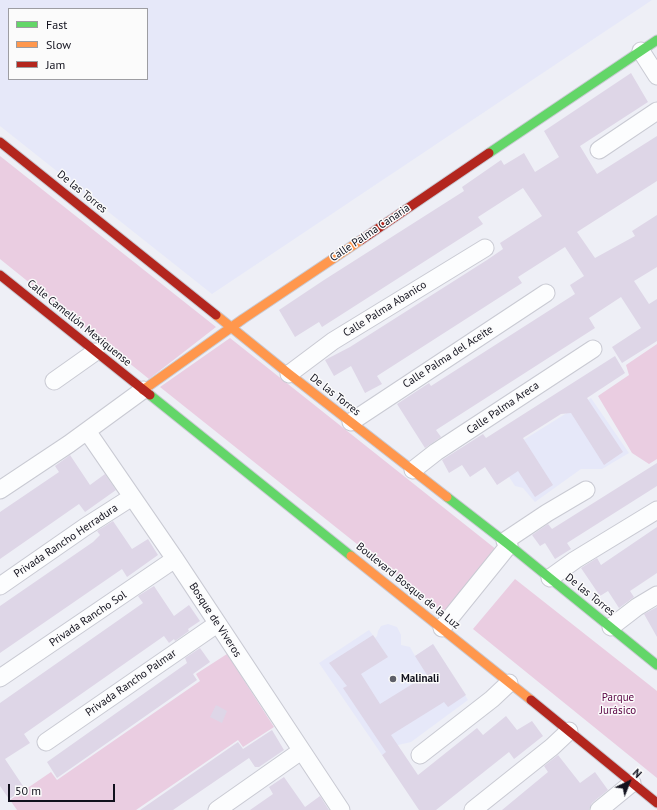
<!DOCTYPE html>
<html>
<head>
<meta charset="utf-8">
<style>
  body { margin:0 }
  #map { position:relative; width:657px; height:810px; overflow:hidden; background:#eeeff6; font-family:"PT Sans",sans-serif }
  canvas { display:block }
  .legend { position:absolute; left:8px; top:8px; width:140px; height:72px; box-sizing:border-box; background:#fbfbfb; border:1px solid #9d9da2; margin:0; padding:5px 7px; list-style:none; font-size:12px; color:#11111d }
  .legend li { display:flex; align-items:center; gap:8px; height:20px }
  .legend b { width:20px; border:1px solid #9d9da2 }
  .north { position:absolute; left:609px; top:762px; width:40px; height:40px; -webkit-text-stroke:3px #fbfbfb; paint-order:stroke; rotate:43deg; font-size:11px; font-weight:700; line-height:16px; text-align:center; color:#11111d }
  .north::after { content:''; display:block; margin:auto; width:14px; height:18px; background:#11111d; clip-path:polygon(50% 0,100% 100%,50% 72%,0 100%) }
  .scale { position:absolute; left:8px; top:784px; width:107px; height:18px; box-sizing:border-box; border:2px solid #11111d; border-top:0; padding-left:5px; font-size:12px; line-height:14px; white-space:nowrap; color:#11111d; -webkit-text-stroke:3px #fbfbfb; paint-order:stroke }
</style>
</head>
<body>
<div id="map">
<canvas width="657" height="810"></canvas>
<ul class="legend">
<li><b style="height:5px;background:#63d668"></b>Fast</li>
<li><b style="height:5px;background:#ff974d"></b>Slow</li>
<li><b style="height:5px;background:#b3261e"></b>Jam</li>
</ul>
<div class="north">N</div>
<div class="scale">50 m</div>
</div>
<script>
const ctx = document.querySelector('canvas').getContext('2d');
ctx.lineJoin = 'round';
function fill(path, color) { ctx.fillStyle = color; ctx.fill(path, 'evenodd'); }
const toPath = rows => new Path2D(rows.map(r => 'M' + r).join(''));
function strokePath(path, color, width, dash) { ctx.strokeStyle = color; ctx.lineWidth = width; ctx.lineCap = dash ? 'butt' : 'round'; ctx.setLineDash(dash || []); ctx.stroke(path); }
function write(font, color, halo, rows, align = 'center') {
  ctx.font = font + ' "PT Sans",sans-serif'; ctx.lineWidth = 3; ctx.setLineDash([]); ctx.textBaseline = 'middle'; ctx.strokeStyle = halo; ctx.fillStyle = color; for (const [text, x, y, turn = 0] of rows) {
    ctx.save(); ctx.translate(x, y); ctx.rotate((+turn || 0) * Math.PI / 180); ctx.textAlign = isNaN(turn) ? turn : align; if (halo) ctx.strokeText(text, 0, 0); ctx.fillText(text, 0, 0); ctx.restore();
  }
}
fill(toPath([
  [0,0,652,0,212,294,0,126],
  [9,9,147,9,147,79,9,79],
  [591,398,629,453,602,469,581,469,535,502,523,488,515,486,496,457],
  [388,624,397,627,401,635,401,645,410,647,415,656,433,644,468,700,411,742,398,745,382,755,319,663,369,630,375,638,377,636,378,631,381,626]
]), '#e6e8f9');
fill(toPath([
  [0,156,216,327,149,379,0,259],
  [230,338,497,550,448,612,441,611,160,387],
  [657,344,657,459,649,464,632,453,598,396,629,375,626,365],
  [515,579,657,691,657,778,473,629],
  [227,654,274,727,243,747,238,740,136,810,17,810,10,800,51,772,57,780,200,681,196,674]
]), '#eacde1');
fill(toPath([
  [631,73,648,102,580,146,597,174,657,136,657,181,577,232,595,258,635,236,632,231,657,215,657,267,634,281,649,304,657,299,657,341,622,363,612,347,641,328,621,297,589,318,595,328,436,430,441,437,425,448,397,404,429,383,431,386,575,294,570,285,584,276,565,247,518,277,522,283,377,376,382,384,365,393,351,366,334,376,325,360,350,347,487,260,503,249,500,243,542,216,523,188,478,217,483,224,322,327,319,322,295,337,279,310,324,280,464,191,462,187,501,160,504,165,524,153,535,172,559,157,544,131],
  [615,356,625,373,587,398,623,452,604,465,571,413,561,414,523,438,553,485,535,497,518,471,497,485,485,467,470,477,462,465,449,473,442,460,483,434,486,438],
  [70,455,90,485,105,474,116,490,85,512,79,504,0,559,0,512,59,472,55,466],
  [657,463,657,486,567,543,571,549,555,559,545,543,540,546,532,535,548,524,552,529],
  [113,521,132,549,148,539,158,555,127,577,122,569,0,653,0,606,93,542,100,535,97,531],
  [657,527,657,573,630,591,634,597,619,608,608,591,600,596,581,568,597,558,601,565],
  [154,586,174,616,189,605,200,621,188,629,189,631,175,641,174,639,169,643,164,636,24,734,30,743,5,759,25,789,9,799,0,786,0,703,143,603,138,596],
  [657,607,657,637,644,614],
  [373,635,388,657,361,674,380,704,427,675,415,656,433,644,466,695,448,707,444,702,391,735,418,775,477,728,483,735,506,716,517,730,532,721,543,736,514,759,509,752,436,810,419,810,382,755,386,752,343,688,347,686,329,663],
  [200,648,210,662,193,674,197,680,57,778,47,762,187,663,185,658],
  [216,705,227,711,222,723,210,717],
  [272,730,284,750,259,767,255,767,249,758,173,810,140,810,238,742,243,749],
  [558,755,580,783,595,772,608,790,592,803,589,810,502,810,548,772,544,766],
  [284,777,305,807,320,796,329,810,250,810,273,794,269,787]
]), '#ded6e7');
const street = toPath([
  [641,51,657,76],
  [599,150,657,111],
  [289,374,333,341,485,248],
  [54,381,95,352],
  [351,422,546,293],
  [87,431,175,559,341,810],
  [413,470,436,452,593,349],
  [0,490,69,444,143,390],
  [505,541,547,513,586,490],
  [550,578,575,560,657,510],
  [0,586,85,527,132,497],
  [611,627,637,607,657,595],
  [442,628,509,545],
  [0,678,175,559],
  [46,742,217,624],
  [420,755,492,699,509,683],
  [217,810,301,751],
  [473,810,552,747,569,731],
  [599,810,632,783]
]);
const fast = toPath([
  [489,153,657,40],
  [150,395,351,556],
  [447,497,509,545,657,665]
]);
const slow = toPath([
  [216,315,289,374,447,497],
  [143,390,243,319,361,240],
  [351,556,531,700]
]);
const jam = toPath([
  [0,142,216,315],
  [361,240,489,153],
  [0,275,150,395],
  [531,700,657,803]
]);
strokePath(street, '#c9cad3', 19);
strokePath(fast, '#c9cad3', 11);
strokePath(slow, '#c9cad3', 11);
strokePath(jam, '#c9cad3', 11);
strokePath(street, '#fcfdfe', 17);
strokePath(fast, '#63d668', 9);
strokePath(slow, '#ff974d', 9);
strokePath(jam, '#b3261e', 9);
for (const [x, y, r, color] of [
  [393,679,4,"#5e5f69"]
]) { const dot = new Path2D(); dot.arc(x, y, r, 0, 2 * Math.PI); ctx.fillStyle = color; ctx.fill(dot); strokePath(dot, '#fbfbfb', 1.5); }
write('11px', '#11111d', '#fbfbfb', [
  ["De las Torres",82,192,39],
  ["Calle Palma Canaria",370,233,-34],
  ["Calle Palma Abanico",385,309,-32],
  ["Calle Camellón Mexiquense",79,323,39],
  ["Calle Palma del Aceite",448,357,-33],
  ["De las Torres",335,395,38],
  ["Calle Palma Areca",503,408,-34],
  ["Privada Rancho Herradura",66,541,-34],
  ["Boulevard Bosque de la Luz",408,586,39],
  ["De las Torres",590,595,39],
  ["Privada Rancho Sol",88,619,-34],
  ["Bosque de Viveros",215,620,57],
  ["Privada Rancho Palmar",131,683,-35]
]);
write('bold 11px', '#11111d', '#fbfbfb', [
  ["Malinali",401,679]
], 'left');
write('11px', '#580041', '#fbfbfb', [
  ["Parque",618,698],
  ["Jurásico",618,711]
]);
</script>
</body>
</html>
